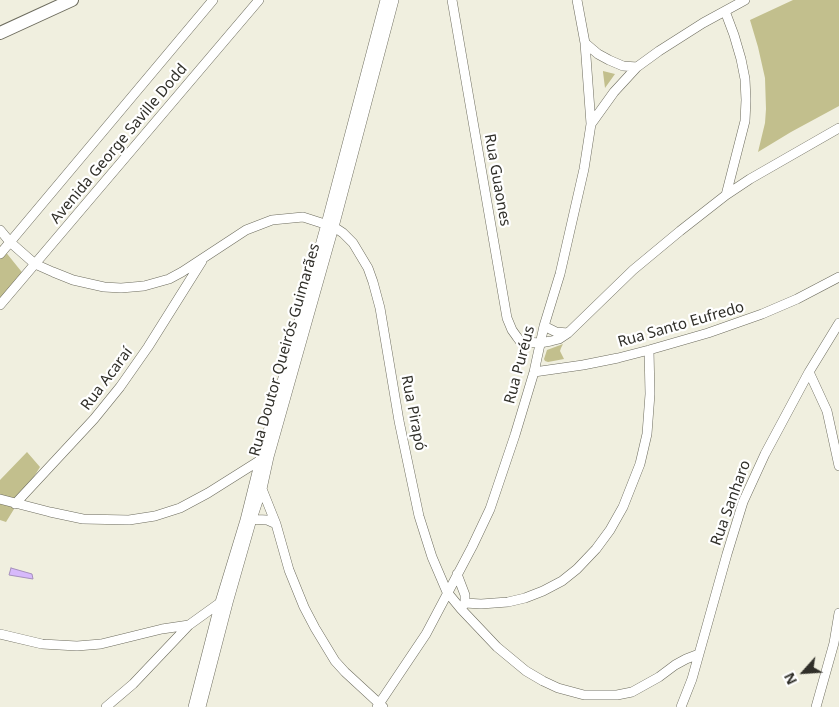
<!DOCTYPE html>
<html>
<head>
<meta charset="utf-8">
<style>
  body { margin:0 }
  #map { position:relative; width:839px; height:707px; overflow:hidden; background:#f0efdf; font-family:"Noto Sans",sans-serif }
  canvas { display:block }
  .north { position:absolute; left:779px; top:647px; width:50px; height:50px; -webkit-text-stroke:4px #fff; paint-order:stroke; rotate:244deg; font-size:14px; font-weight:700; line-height:20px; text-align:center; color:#302f29 }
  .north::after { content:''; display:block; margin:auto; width:18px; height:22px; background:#302f29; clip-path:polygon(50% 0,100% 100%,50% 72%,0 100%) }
</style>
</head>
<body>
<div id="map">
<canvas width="839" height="707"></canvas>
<div class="north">N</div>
</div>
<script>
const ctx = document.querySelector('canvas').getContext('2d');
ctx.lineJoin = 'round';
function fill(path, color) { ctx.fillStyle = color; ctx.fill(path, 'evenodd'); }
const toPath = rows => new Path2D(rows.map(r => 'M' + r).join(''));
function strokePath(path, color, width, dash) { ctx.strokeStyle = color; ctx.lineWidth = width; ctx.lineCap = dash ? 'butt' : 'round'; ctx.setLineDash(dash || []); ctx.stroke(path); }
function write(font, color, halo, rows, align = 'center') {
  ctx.font = font + ' "Noto Sans",sans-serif'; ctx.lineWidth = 4.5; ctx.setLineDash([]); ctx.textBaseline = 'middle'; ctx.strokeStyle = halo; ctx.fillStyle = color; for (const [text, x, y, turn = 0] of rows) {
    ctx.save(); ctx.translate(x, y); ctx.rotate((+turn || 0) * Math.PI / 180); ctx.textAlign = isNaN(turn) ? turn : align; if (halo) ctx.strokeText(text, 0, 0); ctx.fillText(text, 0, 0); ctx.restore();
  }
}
fill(toPath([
  [793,0,839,0,839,106,791,132,758,152,765,123,766,109,765,78,758,47,750,20],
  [603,71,615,74,605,88,603,72],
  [0,245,25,276,0,299],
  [563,344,561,348,560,351,564,359,548,362,545,361,544,359,547,350],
  [27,452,40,467,6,522,0,520,0,480]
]), '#c2bf8d');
const water = toPath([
  [11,568,32,574,33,579,9,575,11,568]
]);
fill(water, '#d7b9fb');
strokePath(water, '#a590bc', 1);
const minor = toPath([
  [452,0,507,318,512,330,517,337,520,341,526,342,540,343,551,341,559,339,568,333],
  [725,11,734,35,741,59,745,79,746,100,745,121,726,195],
  [585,43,598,54,609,60,623,66,637,67],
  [591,124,614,92,637,67,659,51,703,23,745,0],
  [0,230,10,242,35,264,53,272,73,280,104,287,121,288,144,286,169,279,182,272,246,230,272,220,303,217,334,227,343,233,353,243,368,268,373,282,380,308,399,421,419,516,432,557,447,592,461,609,497,647,526,671,543,681,558,688,584,695,617,695,632,692,659,677,675,665,686,659,699,654],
  [0,254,213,0],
  [0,305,259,0],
  [544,326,556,332,568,333,633,270,680,231,726,195,750,179,839,128],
  [534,372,583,365,618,358,649,350,708,333,762,314,797,299,839,277],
  [809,372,827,411,839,466],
  [262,489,276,524,289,570,304,607,315,628,335,661,345,672,383,707],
  [0,499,50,512,83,519,129,520,155,516,180,508,208,493,262,459],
  [15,504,94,419,120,387,148,347,202,261],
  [248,519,267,520,276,524],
  [457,574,465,595,465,603,462,607],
  [465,603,481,604,508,602,525,598,543,591,562,581,577,569,596,549,610,530,623,507,640,464,647,434,650,394,649,350],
  [0,634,42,644,77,646,101,644,162,629,189,625],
  [106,707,133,684,189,625,221,602],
  [193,707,220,602,245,520,260,460,326,224,385,0],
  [201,707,228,603,252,519,262,489,269,457,334,227,394,0],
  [377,707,426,634,472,547,490,509,515,435,534,372,544,326,560,274,584,169,591,124,585,43,577,0],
  [681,707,692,679,727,554,743,502,765,454,809,372,839,323],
  [816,707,834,643,839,613]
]);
const secondary = toPath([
  [0,33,72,0]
]);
strokePath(minor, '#6d6c5e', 10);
strokePath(secondary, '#6d6c5e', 14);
strokePath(minor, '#fff', 9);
strokePath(secondary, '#fff', 12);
write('15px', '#302f29', '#fff', [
  ["Avenida George Saville Dodd",119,144,-50],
  ["Rua Guaones",497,180,80],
  ["Rua Santo Eufredo",681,325,-16],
  ["Rua Doutor Queirós Guimarães",285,350,-74],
  ["Rua Puréus",520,365,-75],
  ["Rua Acaraí",107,379,-53],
  ["Rua Pirapó",413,413,79],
  ["Rua Sanharo",731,503,-70]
]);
</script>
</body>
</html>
